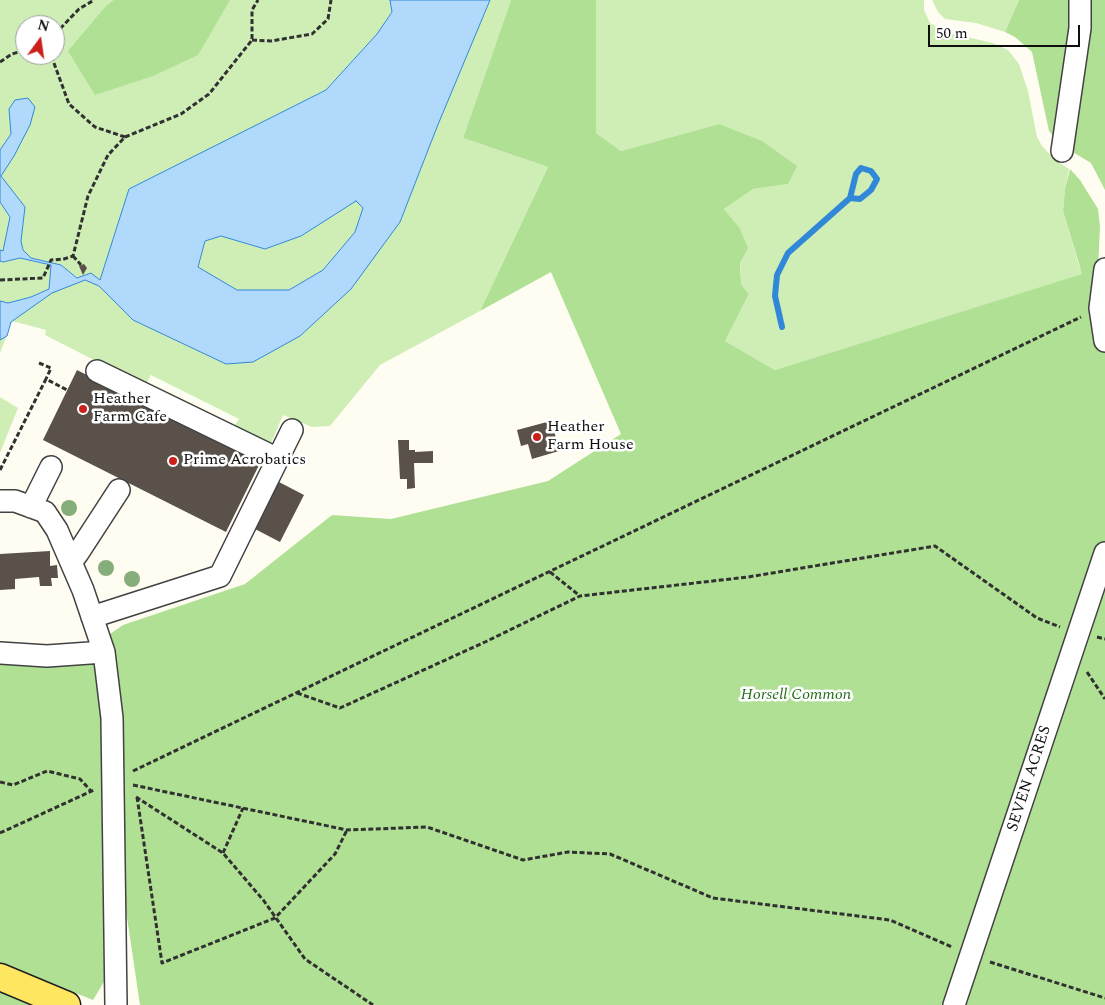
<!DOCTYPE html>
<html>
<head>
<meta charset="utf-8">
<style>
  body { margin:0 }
  #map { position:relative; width:1105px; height:1005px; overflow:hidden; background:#fffdf1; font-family:Spectral,serif }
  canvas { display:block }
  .north { position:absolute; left:15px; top:15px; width:50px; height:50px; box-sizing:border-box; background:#fff; border:1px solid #9f9f9f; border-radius:50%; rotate:14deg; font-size:14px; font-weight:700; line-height:20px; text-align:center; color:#0f0f0f }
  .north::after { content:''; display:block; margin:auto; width:18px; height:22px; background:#cc211a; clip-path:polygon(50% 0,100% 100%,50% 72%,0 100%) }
  .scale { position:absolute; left:928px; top:25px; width:152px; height:22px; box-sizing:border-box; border:2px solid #0f0f0f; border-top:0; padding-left:6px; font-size:15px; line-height:18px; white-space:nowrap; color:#0f0f0f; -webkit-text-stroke:4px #fff; paint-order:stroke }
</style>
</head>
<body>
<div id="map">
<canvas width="1105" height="1005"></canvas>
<div class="north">N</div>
<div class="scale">50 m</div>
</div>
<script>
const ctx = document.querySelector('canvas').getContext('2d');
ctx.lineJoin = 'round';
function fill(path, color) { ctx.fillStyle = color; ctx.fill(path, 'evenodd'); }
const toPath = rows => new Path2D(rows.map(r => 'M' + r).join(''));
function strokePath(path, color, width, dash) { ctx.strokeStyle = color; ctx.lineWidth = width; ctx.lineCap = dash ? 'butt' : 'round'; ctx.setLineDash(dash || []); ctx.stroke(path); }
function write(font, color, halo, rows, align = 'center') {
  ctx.font = font + ' Spectral,serif'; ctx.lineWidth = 5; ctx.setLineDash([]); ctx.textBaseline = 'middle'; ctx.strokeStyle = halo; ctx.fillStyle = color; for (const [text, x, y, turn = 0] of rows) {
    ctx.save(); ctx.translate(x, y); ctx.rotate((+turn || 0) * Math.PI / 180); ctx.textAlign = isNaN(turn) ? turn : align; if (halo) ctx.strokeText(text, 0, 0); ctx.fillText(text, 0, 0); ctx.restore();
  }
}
fill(toPath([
  [0,0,390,0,392,11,377,34,326,90,129,189,100,281,78,278,61,265,31,258,23,250,21,241,25,207,0,176,14,156,9,109,11,134,0,150],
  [25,25,55,25,55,55,25,55],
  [490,0,511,0,463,138,548,167,480,311,380,365,330,426,312,427,283,415,269,448,233,428,239,419,151,375,145,386,45,335,46,330,12,321,0,353,0,261,3,262,20,258,51,265,78,282,85,280,99,286,133,320,226,364,400,222,437,127],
  [596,0,924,0,924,10,930,23,945,32,993,43,1008,50,1019,64,1028,91,1037,137,1042,146,1055,160,1069,169,1065,189,1063,211,1079,266,1083,274,775,370,725,341,749,294,741,284,739,227,724,209,753,189,788,184,719,124,621,151,596,133],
  [932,0,1019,0,1005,32,976,23,945,19,938,12],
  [356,200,363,208,355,232,323,270,289,290,237,290,198,267,205,241,221,236,265,249,301,236],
  [0,202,10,217,3,251,0,250],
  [0,397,18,408,0,453]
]), '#ceeeb6');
fill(toPath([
  [114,0,230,0,198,55,153,76,95,95,68,51,106,6],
  [511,0,596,0,596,133,621,151,719,124,762,141,797,166,788,184,753,189,724,209,739,227,748,248,740,263,741,284,749,294,725,341,775,370,1082,274,1063,211,1065,189,1070,169,1080,180,1098,209,1100,227,1098,269,1105,267,1105,1005,140,1005,124,897,107,977,93,1000,3,964,0,966,0,661,72,660,123,625,245,584,332,515,391,519,548,481,621,434,551,272,480,311,548,167,463,138],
  [1019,0,1105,0,1105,190,1091,163,1061,145,1049,131,1032,52,1015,37,1005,32],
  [0,984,50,1005,0,1005]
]), '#b0e094');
const water = toPath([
  [390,0,490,0,437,127,400,222,351,289,300,336,253,362,226,364,133,320,99,286,85,280,52,293,11,322,7,336,0,340,0,301,8,303,31,297,49,289,51,265,20,258,3,262,0,261,0,250,3,251,10,217,0,202,0,150,11,134,9,109,15,100,28,98,35,107,30,125,14,156,1,176,25,207,21,241,23,250,31,258,61,265,77,278,91,273,100,280,129,189,326,90,377,34,392,12,390,0],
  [356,201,363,208,355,232,323,270,289,290,237,290,198,267,205,241,221,236,265,249,301,236,356,201]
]);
fill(water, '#b1d9fb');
strokePath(water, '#3188d9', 1);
strokePath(toPath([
  [782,327,775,296,777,275,788,253,850,198,856,174,861,168,871,171,877,179,871,190,860,199,850,198]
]), '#3188d9', 6);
fill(toPath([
  [84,264,87,268,83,275,79,266],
  [77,370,260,463,226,532,43,440],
  [547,422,548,428,553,426,559,451,532,459,528,444,521,446,517,430],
  [398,440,409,440,409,450,415,450,415,452,433,451,433,463,414,463,415,488,407,489,407,479,400,479],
  [279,482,304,495,280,542,255,529],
  [50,551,50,566,57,565,58,578,51,578,52,586,40,586,39,577,15,579,15,589,0,590,0,554]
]), '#59514a');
const minor = toPath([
  [1062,151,1080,28,1080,0],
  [1105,269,1100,308,1105,341],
  [97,371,278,459],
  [0,501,15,501,45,512,57,530,83,590,104,652,112,718,116,1005],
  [31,507,51,467],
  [72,561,78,553,119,490],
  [92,617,220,576,292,430],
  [0,653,47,656,104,652],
  [954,1005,1105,553]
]);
const major = toPath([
  [0,977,67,1005]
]);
strokePath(minor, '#424242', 24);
strokePath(major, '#202020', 29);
strokePath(toPath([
  [55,34,79,9,94,0],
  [252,40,271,41,312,34,328,19,331,0],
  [0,62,12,54,25,50],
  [125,137,181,114,209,94,252,40,252,10,258,0],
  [73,256,81,265],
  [0,280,43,278,51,260,64,259,73,256,88,196,108,155,125,137,95,127,69,104,51,55],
  [39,363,51,368,46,379],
  [0,470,46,379,67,390],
  [550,572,580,596],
  [1097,637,1105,639],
  [1087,672,1105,699],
  [297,693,340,708,485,642,580,596,748,577,935,546,1037,618,1060,627],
  [133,771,1081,317],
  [0,782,13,785,47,771,80,779,91,791],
  [133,785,347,830,427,827,523,860,568,852,610,854,713,898,890,920,952,947],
  [136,797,223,853,264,901,305,959,373,1005],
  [137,797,162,963,275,918,335,854,347,830],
  [0,833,94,790],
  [223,853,243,808],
  [990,962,1105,998]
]), '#313131', 3, [5, 2.5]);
strokePath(minor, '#fff', 21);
strokePath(major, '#ffe661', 26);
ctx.fillStyle = '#86ae7a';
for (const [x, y] of [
  [69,508],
  [106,568],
  [132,579]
]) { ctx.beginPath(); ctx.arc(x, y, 8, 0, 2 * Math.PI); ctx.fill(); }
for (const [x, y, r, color] of [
  [83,409,5,"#cc211a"],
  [537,437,5,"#cc211a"],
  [173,461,5,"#cc211a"]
]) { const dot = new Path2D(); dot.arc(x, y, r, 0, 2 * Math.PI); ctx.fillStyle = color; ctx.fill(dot); strokePath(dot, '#fff', 2); }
write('16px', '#0f0f0f', '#fff', [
  ["Heather",93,400],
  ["Farm Cafe",93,418],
  ["Heather",547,428],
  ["Farm House",547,446],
  ["Prime Acrobatics",183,461]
], 'left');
write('italic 16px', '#236d19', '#fff', [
  ["Horsell Common",796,696]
]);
write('16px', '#0f0f0f', '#fff', [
  ["SEVEN ACRES",1030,779,-72]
]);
</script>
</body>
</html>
